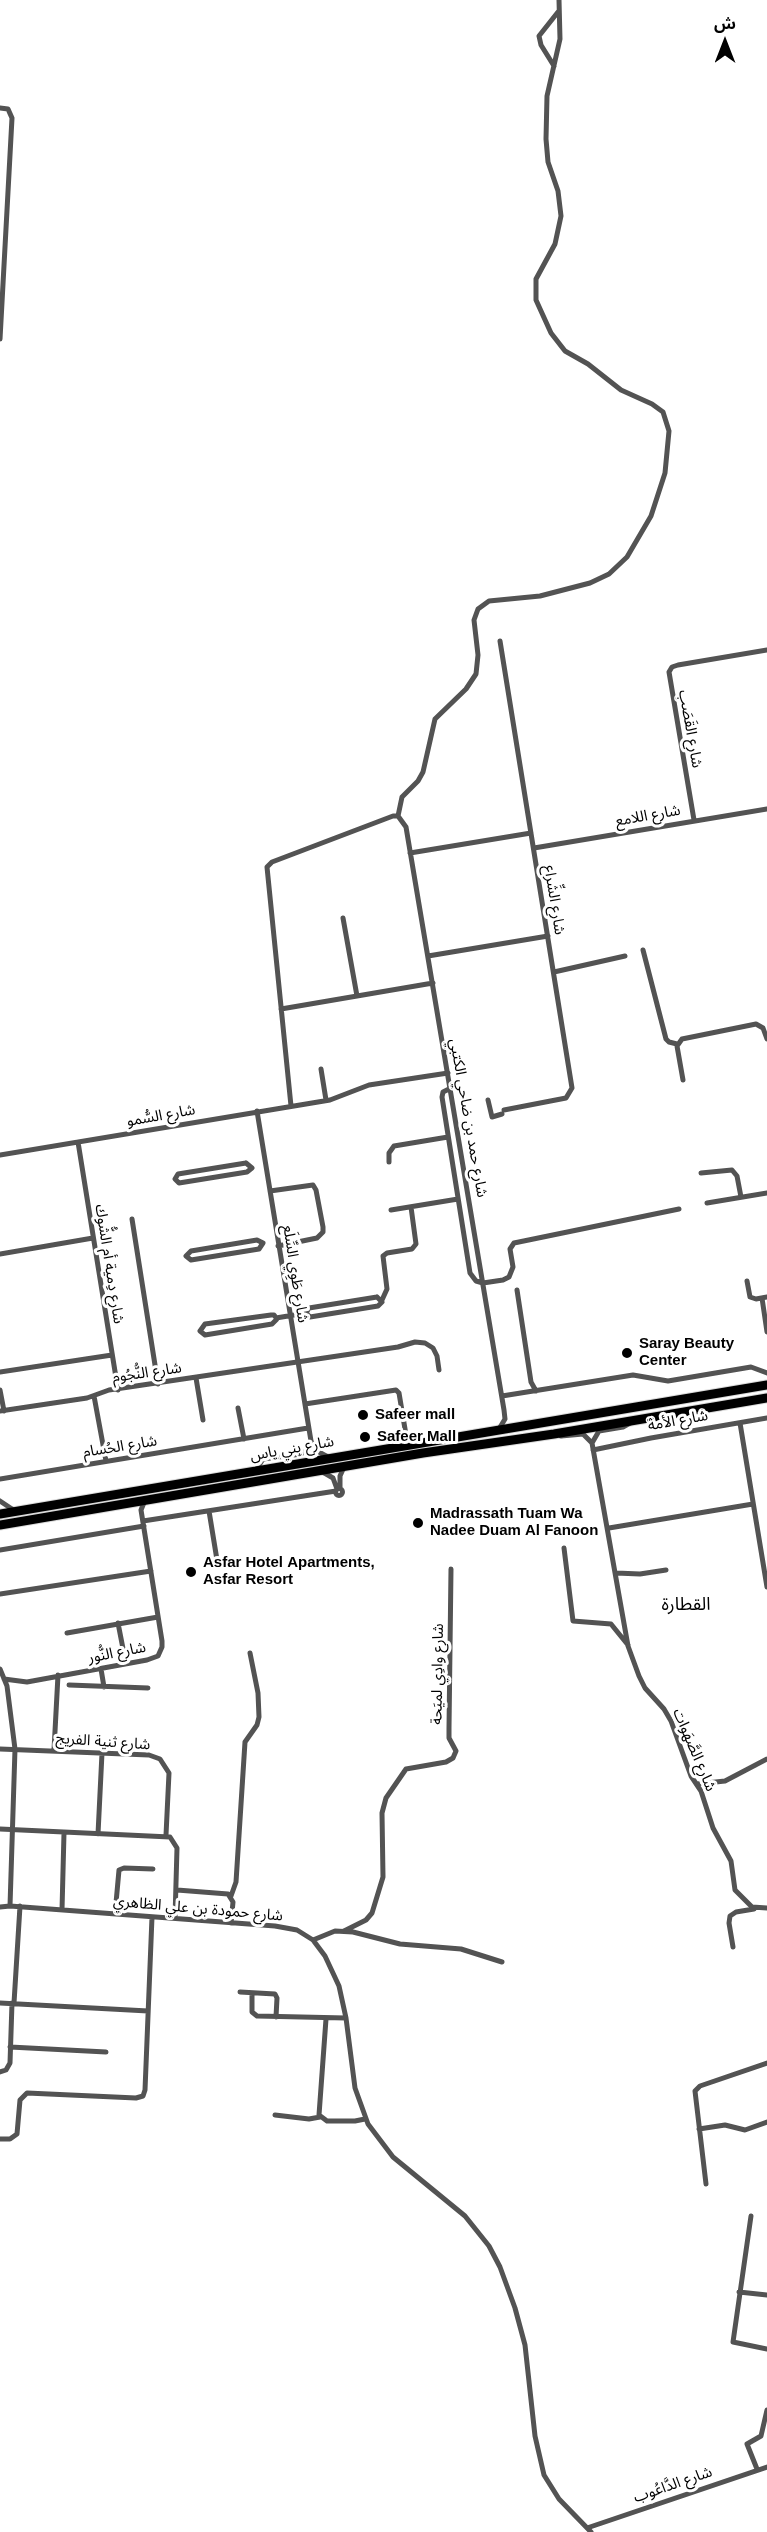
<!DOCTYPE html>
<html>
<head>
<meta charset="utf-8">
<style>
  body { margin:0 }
  #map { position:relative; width:767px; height:2532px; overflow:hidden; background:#fff; font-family:Helvetica,"Noto Sans Arabic",sans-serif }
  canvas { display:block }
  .north { position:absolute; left:695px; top:12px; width:60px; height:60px; -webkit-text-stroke:4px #fff; paint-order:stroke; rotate:0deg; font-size:16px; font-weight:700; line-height:24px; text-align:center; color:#000 }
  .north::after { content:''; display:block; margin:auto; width:21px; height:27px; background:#000; clip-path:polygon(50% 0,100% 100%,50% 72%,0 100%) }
</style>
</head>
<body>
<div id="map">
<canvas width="767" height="2532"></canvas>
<div class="north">ش</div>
</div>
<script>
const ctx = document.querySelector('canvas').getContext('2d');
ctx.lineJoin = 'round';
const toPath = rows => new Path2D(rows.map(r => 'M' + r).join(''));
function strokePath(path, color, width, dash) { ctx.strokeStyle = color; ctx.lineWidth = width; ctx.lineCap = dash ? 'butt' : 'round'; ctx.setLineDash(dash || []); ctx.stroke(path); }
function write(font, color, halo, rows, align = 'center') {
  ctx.font = font + ' Helvetica,"Noto Sans Arabic",sans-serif'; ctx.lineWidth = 6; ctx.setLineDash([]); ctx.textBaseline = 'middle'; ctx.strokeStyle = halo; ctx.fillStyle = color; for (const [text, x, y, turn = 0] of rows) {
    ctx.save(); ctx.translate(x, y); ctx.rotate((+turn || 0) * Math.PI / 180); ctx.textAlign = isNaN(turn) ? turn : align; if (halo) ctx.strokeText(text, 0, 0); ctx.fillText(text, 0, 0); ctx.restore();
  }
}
const primary = toPath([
  [0,1514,767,1385],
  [0,1525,423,1453,554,1434,767,1398]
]);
strokePath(primary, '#dbdbdb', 11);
strokePath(toPath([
  [554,66,541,45,539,36,558,12],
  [0,108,8,109,12,118,0,339],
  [500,641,572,1088,566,1098,504,1110],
  [398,816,402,797,418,781,423,772,435,719,466,689,476,674,478,655,474,620,478,609,489,601,540,596,590,583,609,574,627,557,651,516,665,473,669,431,663,412,652,404,621,390,588,364,565,351,551,333,536,300,536,279,555,244,561,216,558,191,548,162,546,139,547,96,560,39,559,0],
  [694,820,669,672,672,667,678,665,767,650],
  [534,848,767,809],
  [410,853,531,833],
  [343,918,357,996],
  [643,950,666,1039,669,1042,677,1044],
  [428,956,548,936],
  [554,972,625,956],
  [281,1009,433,983],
  [321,1069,326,1100],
  [683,1080,677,1046,682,1039,756,1024,763,1028,767,1039],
  [451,1088,443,1092,442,1097,470,1273,476,1281,483,1283,503,1280,509,1277,513,1267,510,1249,514,1243,679,1209],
  [488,1100,492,1117,502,1114],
  [291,1106,267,867,272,862,393,816,398,816,406,827,504,1410,505,1419,499,1429],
  [257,1111,311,1441,317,1451,328,1457],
  [78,1142,118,1390],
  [0,1155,330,1100,369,1085,448,1073],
  [389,1162,389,1153,394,1146,448,1137],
  [246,1163,252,1168,247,1172,179,1183,175,1179,178,1174,246,1163],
  [701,1173,732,1170,737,1176,741,1197],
  [270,1191,313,1185,316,1190,323,1227,323,1232,317,1238,278,1246],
  [707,1203,767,1193],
  [391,1210,458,1199],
  [132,1219,158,1384],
  [257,1240,263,1243,259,1249,191,1260,186,1256,191,1251,257,1240],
  [0,1254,93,1238],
  [747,1281,750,1297,756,1299,767,1297],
  [517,1290,531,1382,536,1391],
  [377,1297,382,1302,378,1306,310,1317,306,1313,309,1308,377,1297],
  [762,1298,767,1332],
  [382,1300,387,1289,383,1256,387,1253,412,1249,416,1244,411,1207],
  [271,1315,274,1315,277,1319,272,1324,205,1335,200,1331,205,1324,271,1315],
  [276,1318,306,1313],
  [0,1372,112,1355],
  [196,1378,203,1420],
  [0,1390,4,1411],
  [94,1396,106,1461],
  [502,1396,633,1375,668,1381,751,1367,767,1373],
  [305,1404,396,1390,399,1393,406,1435,415,1442],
  [238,1408,244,1439],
  [0,1411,87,1398,109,1390,398,1347,415,1342,425,1343,433,1348,437,1356,439,1370],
  [740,1423,767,1587],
  [561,1436,583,1434,592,1443,628,1646,639,1676,645,1688,664,1709,671,1721,691,1776,701,1791,713,1828,731,1861,735,1890,752,1907,767,1908],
  [592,1443,599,1431,623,1427,630,1423],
  [593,1450,651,1438,767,1418],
  [255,1471,263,1459,301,1454,309,1449,311,1442],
  [321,1471,333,1478,337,1489],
  [0,1479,308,1428],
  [340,1488,340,1476,344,1467],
  '335.5 1492a3.5 3.5 0 1 1 7 0a3.5 3.5 0 1 1-7 0Z',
  [0,1501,15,1511],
  [209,1511,217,1560],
  [143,1521,336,1491],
  [609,1528,753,1504],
  [564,1548,573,1621,611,1624,628,1645],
  [0,1550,144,1526],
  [616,1573,640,1574,666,1570],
  [0,1594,151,1571],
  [118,1623,126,1664],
  [67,1633,158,1617],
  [0,1669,7,1686,15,1749,10,1906],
  [101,1669,104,1687],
  [4,1679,27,1682,147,1660,158,1656,162,1647,162,1641,141,1510,145,1500],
  [69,1685,148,1688],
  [0,1749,149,1755,160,1759,169,1773,166,1835],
  [54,1750,58,1675],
  [697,1784,725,1781,767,1759],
  [0,1829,170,1837,177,1848,175,1918],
  [98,1834,102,1753],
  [177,1890,228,1894,233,1902,231,1923],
  [231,1896,236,1882,245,1742,257,1725,259,1717,258,1693,250,1653],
  [0,1907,10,1906,275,1926,297,1930,313,1940,325,1956,339,1986,346,2018,355,2088,368,2124,393,2157,465,2216,489,2246,500,2267,515,2308,525,2345,535,2436,544,2475,559,2499,591,2532],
  [62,1910,64,1833],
  [115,1914,119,1870,124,1868,153,1869],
  [344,1931,366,1920,372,1913,383,1877,382,1813,386,1798,406,1769,446,1762,453,1758,456,1751,449,1738,449,1728,451,1569],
  [313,1940,335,1931,353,1932,400,1944,461,1949,502,1962],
  [733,1947,729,1923,730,1916,736,1912,754,1909],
  [240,1992,275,1994,277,1998,276,2017],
  [252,1993,252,2012,257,2016,346,2018],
  [0,2003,148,2011],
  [14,2003,20,1906],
  [326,2019,319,2115,327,2121,355,2121,365,2119],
  [10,2047,106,2052],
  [0,2072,6,2070,10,2063,12,2003],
  [275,2115,309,2119,320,2117],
  [699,2129,725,2125,745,2130,767,2122],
  [0,2139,10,2139,17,2134,20,2100,27,2093,136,2098,143,2096,145,2090,152,1917],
  [706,2184,695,2091,700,2086,767,2063],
  [751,2216,733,2342,767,2349],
  [739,2292,767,2295],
  [757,2469,747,2444,761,2436,767,2410],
  [587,2528,767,2467]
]), '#535353', 5);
strokePath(primary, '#000', 9);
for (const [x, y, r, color] of [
  [627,1353,6,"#000"],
  [363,1415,6,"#000"],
  [365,1437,6,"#000"],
  [418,1523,6,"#000"],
  [191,1572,6,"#000"]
]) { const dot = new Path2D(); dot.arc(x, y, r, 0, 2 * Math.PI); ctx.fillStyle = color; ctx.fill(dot); strokePath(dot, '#fff', 2); }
write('15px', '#000', '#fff', [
  ["شارع القَصَب",690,729,80],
  ["شارع اللامع",648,816,-10],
  ["شارع الشِّراع",554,900,81],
  ["شارع السُّمو",161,1116,-10],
  ["شارع حمد بن ضاحي الكتبي",468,1118,80],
  ["شارع دِمية أم الشُّوك",109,1264,81],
  ["شارع طَوِي السِّلَع",295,1274,81],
  ["شارع النُّجُوم",147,1373,-8],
  ["شارع الأمة",678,1421,-10],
  ["شارع الحُسام",120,1447,-9],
  ["شارع بني ياس",292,1449,-10],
  ["شارع النُّور",117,1653,-11],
  ["شارع وادِي لميَحة",438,1674,-89],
  ["شارع ثنية الفريج",103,1742,4],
  ["شارع الصَّهَوات",694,1750,67],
  ["شارع حمودة بن علي الظاهري",198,1909,5],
  ["شارع الدَّاعُوب",673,2485,-19]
]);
write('bold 15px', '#000', '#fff', [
  ["Saray Beauty",639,1344],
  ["Center",639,1361],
  ["Safeer mall",375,1415],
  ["Safeer Mall",377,1437],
  ["Madrassath Tuam Wa",430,1514],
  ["Nadee Duam Al Fanoon",430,1531],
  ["Asfar Hotel Apartments,",203,1563],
  ["Asfar Resort",203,1580]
], 'left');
write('18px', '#000', '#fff', [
  ["القطارة",686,1605]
]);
</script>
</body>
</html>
